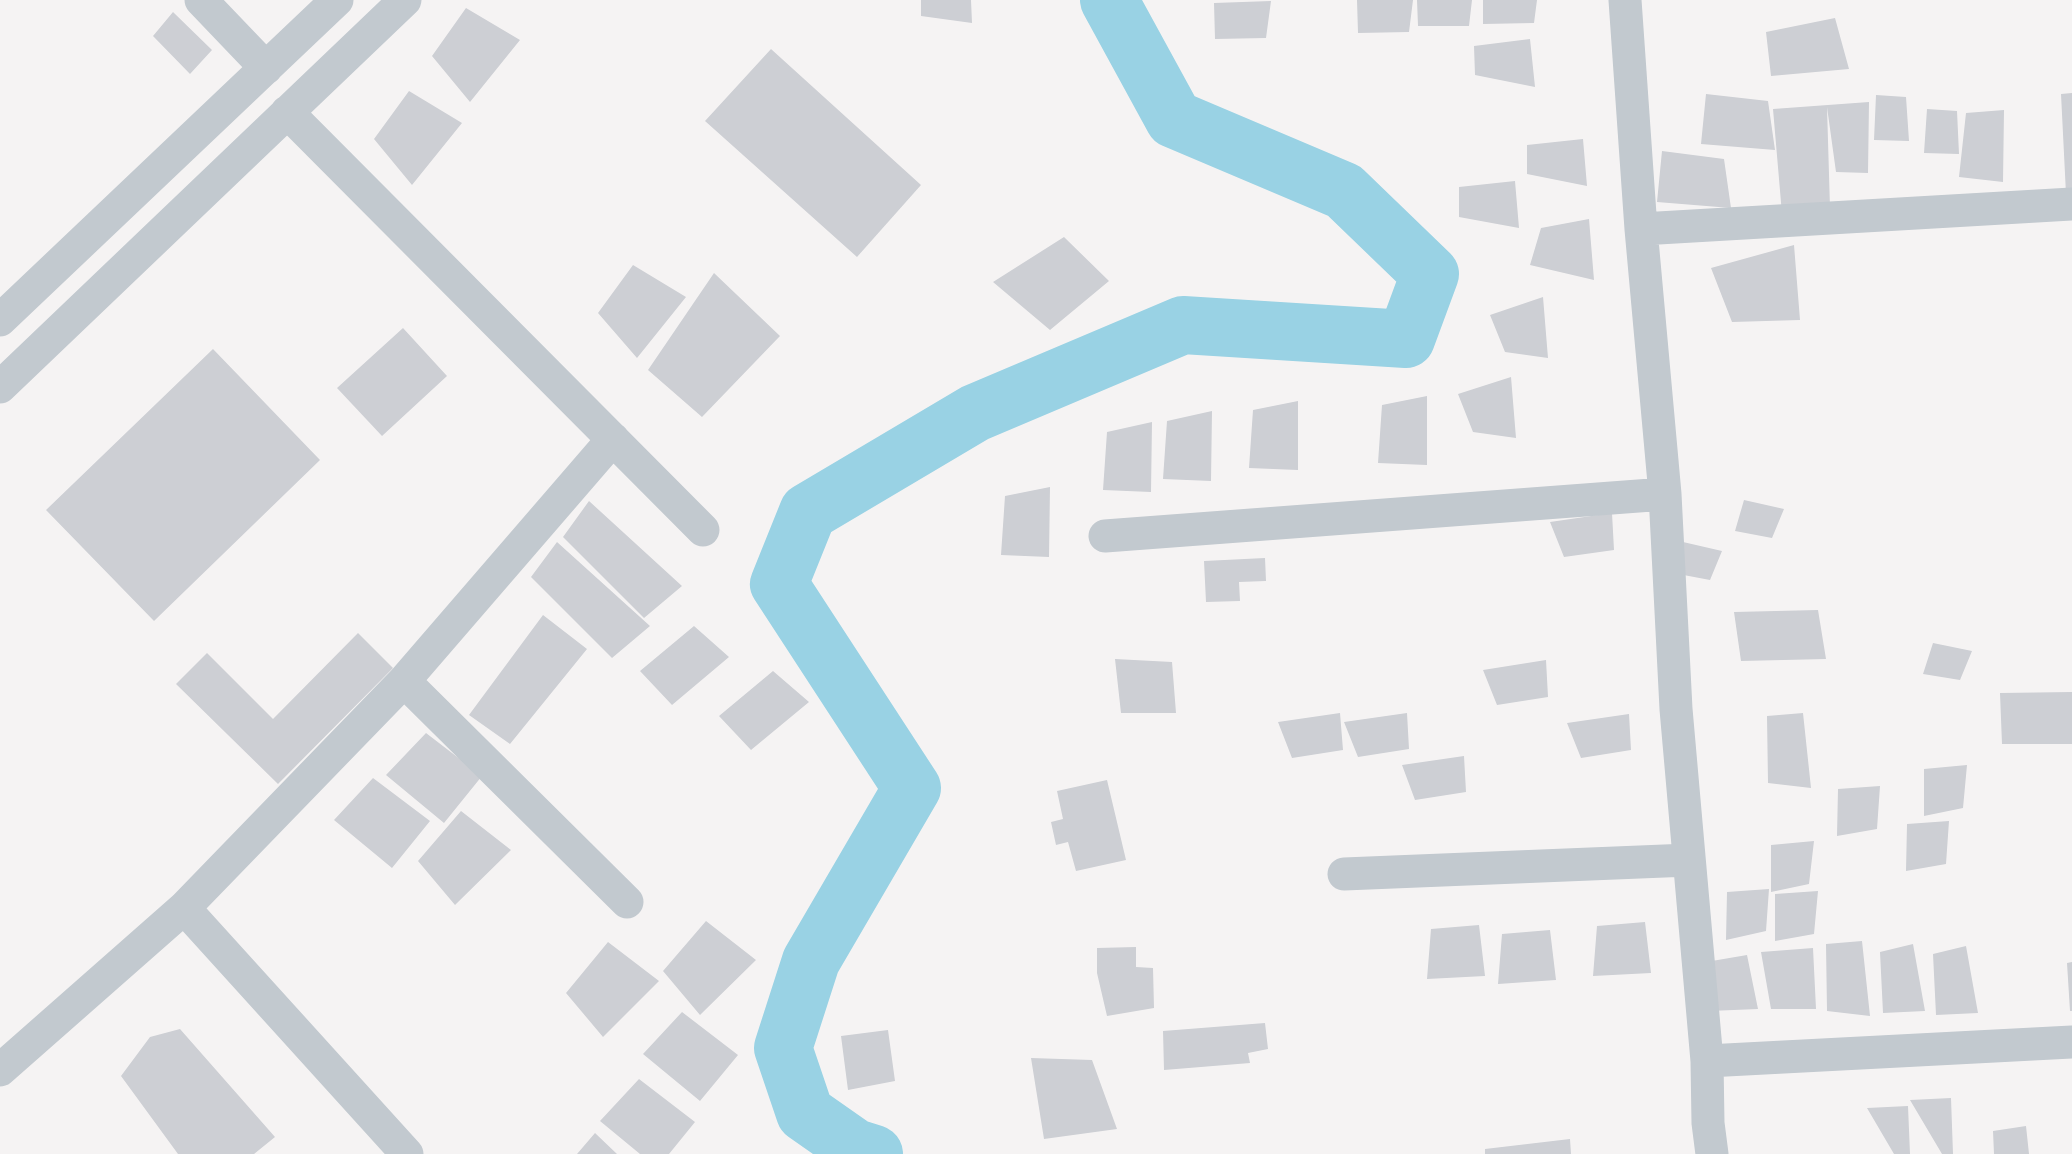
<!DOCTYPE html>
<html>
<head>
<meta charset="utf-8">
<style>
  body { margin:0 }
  canvas { display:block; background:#f5f3f3 }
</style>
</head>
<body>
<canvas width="2072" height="1154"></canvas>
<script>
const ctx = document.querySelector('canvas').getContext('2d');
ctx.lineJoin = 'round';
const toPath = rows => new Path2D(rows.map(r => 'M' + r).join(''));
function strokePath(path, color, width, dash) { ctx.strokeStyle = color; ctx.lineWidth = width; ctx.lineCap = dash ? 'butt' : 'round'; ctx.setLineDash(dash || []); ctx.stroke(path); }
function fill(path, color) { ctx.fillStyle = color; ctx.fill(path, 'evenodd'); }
strokePath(toPath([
  [874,1154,855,1148,805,1113,783,1048,811,961,912,788,779,584,808,512,975,413,1183,325,1406,339,1430,274,1344,191,1174,119,1109,0]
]), '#99d2e4', 58);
fill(toPath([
  [921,0,971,0,972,23,921,16],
  [1357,0,1413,0,1409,32,1358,33],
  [1417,0,1472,0,1469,26,1418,26],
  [1483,0,1537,0,1534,23,1483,24],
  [1271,1,1266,38,1215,39,1214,3],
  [466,8,520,40,470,102,432,56],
  [173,12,212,50,190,74,153,36],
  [1835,18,1849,69,1771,76,1766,32],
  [1530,39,1535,87,1475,75,1474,46],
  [771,49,921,185,857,257,705,121],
  [409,91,462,123,412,185,374,139],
  [2072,93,2072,193,2066,194,2061,94],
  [1706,94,1768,101,1775,150,1701,144],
  [1876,95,1906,97,1909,141,1874,140],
  [1869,102,1868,173,1836,172,1827,107,1830,208,1782,214,1773,109],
  [1927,109,1957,111,1959,154,1924,153],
  [2004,110,2003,182,1959,177,1966,113],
  [1583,139,1587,186,1527,174,1527,145],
  [1662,151,1724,159,1731,208,1657,202],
  [1515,181,1519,228,1459,217,1459,187],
  [1589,219,1594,280,1530,265,1541,228],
  [1064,237,1109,281,1050,330,993,282],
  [1794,245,1800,320,1732,322,1711,268],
  [633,265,686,297,637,358,598,313],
  [714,273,780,336,702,417,648,370],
  [1543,297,1548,358,1505,352,1490,315],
  [403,328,447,376,382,436,337,388],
  [213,349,320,460,154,621,46,510],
  [1511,377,1516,438,1473,432,1458,394],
  [1427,396,1427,465,1378,463,1382,405],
  [1298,401,1298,470,1249,468,1253,410],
  [1212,411,1211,481,1163,479,1167,421],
  [1152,422,1151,492,1103,490,1107,432],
  [1050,487,1049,557,1001,555,1005,496],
  [1744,500,1784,509,1772,538,1735,531],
  [589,501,682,586,644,618,563,537],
  [1612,513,1614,550,1564,557,1550,522],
  [557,542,650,626,612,658,531,577],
  [1683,542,1722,551,1710,580,1673,573],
  [1265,558,1266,581,1239,582,1240,601,1206,602,1204,561],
  [1818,610,1826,659,1741,661,1734,612],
  [543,615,587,649,510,744,469,715],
  [694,626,729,657,672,705,640,671],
  [358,633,393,668,278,784,176,684,207,653,273,719],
  [1933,643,1972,651,1960,680,1923,674],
  [1115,659,1172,662,1176,713,1121,713],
  [1546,660,1548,697,1497,705,1483,670],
  [773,671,809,702,751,750,719,716],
  [2072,692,2072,744,2002,744,2000,693],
  [1340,713,1343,750,1292,758,1278,722],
  [1407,713,1409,749,1358,757,1344,722],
  [1803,713,1811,788,1768,783,1767,716],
  [1629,714,1631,750,1581,758,1567,723],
  [426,733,482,776,444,823,386,775],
  [1464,756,1466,792,1415,800,1402,765],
  [1967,765,1963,808,1924,816,1924,769],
  [373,778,430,821,392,868,334,820],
  [1107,780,1126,860,1076,871,1068,842,1056,845,1051,822,1063,819,1057,791],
  [1880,786,1877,829,1837,836,1838,789],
  [461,811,511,850,455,905,418,861],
  [1949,821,1946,864,1906,871,1907,824],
  [1814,841,1809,884,1771,892,1771,845],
  [1769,889,1766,931,1726,940,1727,892],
  [1818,891,1814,934,1775,941,1775,894],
  [706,921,756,960,700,1015,663,971],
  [1645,922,1651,973,1593,976,1597,926],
  [1479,925,1485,976,1427,979,1431,929],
  [1550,930,1556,980,1498,984,1502,934],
  [1862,941,1870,1016,1827,1011,1826,944],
  [608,942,659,981,603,1037,566,993],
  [1913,944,1925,1011,1883,1013,1880,952],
  [1966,946,1978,1013,1936,1015,1933,954],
  [1136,947,1136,967,1153,968,1154,1008,1107,1016,1097,973,1097,948],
  [1813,948,1816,1009,1771,1009,1761,952],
  [1747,955,1758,1009,1709,1011,1706,962],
  [2072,962,2072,1011,2070,1011,2067,963],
  [682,1012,738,1055,700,1101,643,1054],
  [1265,1023,1268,1049,1248,1053,1250,1063,1164,1070,1163,1031],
  [180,1029,275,1137,254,1154,178,1154,121,1076,150,1037],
  [888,1030,895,1081,848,1090,841,1036],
  [1031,1058,1092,1060,1117,1129,1044,1139],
  [639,1079,695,1122,669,1154,640,1154,600,1121],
  [1951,1098,1953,1154,1942,1154,1910,1100],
  [1908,1106,1910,1154,1894,1154,1867,1108],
  [2026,1126,2029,1154,1994,1154,1993,1131],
  [595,1133,617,1154,577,1154],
  [1570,1139,1571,1154,1485,1154,1485,1149]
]), '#cdcfd4');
strokePath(toPath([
  [201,0,266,68],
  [1625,0,1641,229,1665,494,1676,709,1707,1061,1708,1123,1712,1154],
  [287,112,703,530],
  [1641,229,2072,204],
  [0,320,337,0],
  [0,387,405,0],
  [1105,536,1665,494],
  [404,681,627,902],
  [1344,874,1689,860],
  [184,908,407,1154],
  [1707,1061,2072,1042],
  [0,1070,184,908,404,681,613,439]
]), '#c2c9cf', 33);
</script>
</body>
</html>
